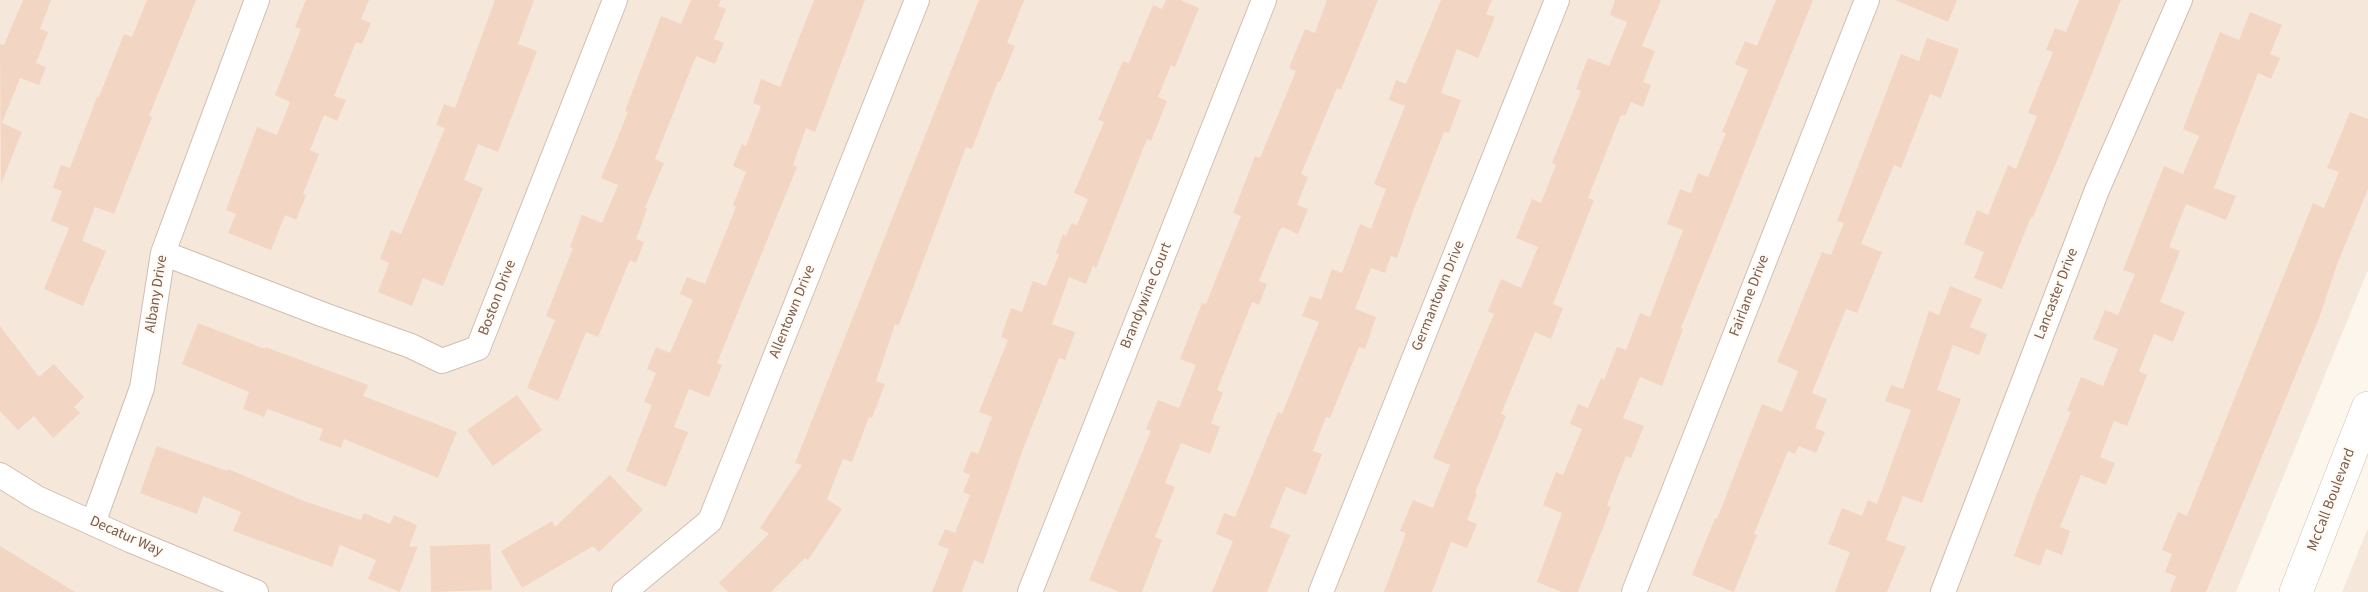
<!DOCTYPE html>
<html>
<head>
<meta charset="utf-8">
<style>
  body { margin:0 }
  canvas { display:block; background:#fdf6ec }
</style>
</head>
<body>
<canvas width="2368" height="592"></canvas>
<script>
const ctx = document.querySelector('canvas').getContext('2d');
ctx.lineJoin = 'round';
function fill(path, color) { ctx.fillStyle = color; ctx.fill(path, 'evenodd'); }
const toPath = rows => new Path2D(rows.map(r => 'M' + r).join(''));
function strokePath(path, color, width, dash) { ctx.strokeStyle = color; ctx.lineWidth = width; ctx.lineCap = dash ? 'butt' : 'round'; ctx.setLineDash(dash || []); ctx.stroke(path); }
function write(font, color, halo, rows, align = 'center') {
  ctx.font = font + ' "Source Sans 3",sans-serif'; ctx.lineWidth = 4.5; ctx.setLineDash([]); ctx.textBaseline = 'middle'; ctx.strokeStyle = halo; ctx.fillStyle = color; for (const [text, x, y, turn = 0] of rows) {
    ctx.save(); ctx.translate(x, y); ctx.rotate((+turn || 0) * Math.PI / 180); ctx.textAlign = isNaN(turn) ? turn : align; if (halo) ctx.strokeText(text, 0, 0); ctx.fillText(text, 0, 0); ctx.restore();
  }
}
fill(toPath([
  [0,0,2368,0,2368,270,2236,592,0,592],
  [2368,528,2368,592,2342,592,2351,570]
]), '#f5e8da');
fill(toPath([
  [23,0,51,0,40,29,48,32,36,63,46,67,39,85,20,78,2,123,22,132,1,184,0,44,4,45],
  [147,0,196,0,149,116,152,117,114,214,95,207,82,241,106,251,83,306,44,289,69,228,51,221,62,191,53,188,61,165,70,168,97,97,99,97,124,34,132,37],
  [306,0,369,0,361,19,371,23,362,44,356,42,334,96,346,100,337,121,324,115,310,150,319,154,303,194,306,195,296,220,285,215,271,250,228,233,236,214,226,210,257,127,277,135,290,102,275,95,301,29,295,27],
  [495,0,534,0,518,44,537,51,498,152,478,144,464,180,483,188,443,286,423,278,412,306,378,292,389,263,380,259,391,230,401,234,445,128,436,125,444,104,455,108],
  [691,0,721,0,718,6,726,9,714,39,724,43,715,64,696,56,655,159,664,163,645,208,647,209,636,239,644,242,636,263,630,260,598,337,586,332,558,401,527,388,555,320,546,316,573,248,570,247,582,215,602,223,618,185,601,178,628,112,625,111,661,16,681,24],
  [814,0,865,0,815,132,806,128,793,165,797,167,717,363,722,365,709,397,689,389,674,427,688,432,666,487,626,471,652,405,644,402,656,373,647,369,656,347,670,353,693,300,680,294,687,277,705,284,736,207,733,205,746,172,733,166,742,144,746,146,761,106,753,103,761,79,780,87],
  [979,0,1024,0,1007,43,1015,46,1000,82,998,81,972,149,966,147,899,325,895,324,876,381,885,384,872,418,869,417,852,462,843,459,827,499,842,509,808,560,805,558,771,592,728,592,719,583,769,534,760,528,802,465,795,463],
  [1166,0,1180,0,1199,8,1175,67,1171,65,1158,97,1167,101,1151,141,1147,139,1096,268,1093,266,1086,284,1069,277,1052,324,1075,332,1065,360,1059,358,1022,452,983,564,974,560,962,592,932,592,949,549,938,545,945,529,955,533,970,495,963,492,970,475,963,472,971,451,978,454,992,417,979,412,1008,340,1001,337,1011,308,1022,312,1033,281,1046,286,1059,254,1056,253,1063,234,1066,236,1072,223,1077,225,1088,199,1074,193,1104,122,1098,120,1123,61,1129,63,1153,5,1162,9],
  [1327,0,1378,0,1341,90,1337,88,1301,174,1308,177,1297,205,1308,209,1298,234,1282,227,1279,231,1259,281,1267,284,1259,305,1252,302,1217,390,1223,393,1211,423,1220,427,1210,454,1181,443,1165,483,1175,487,1155,537,1162,540,1142,592,1120,592,1089,580,1151,431,1146,429,1158,400,1179,408,1196,365,1180,359,1202,303,1206,304,1241,216,1233,213,1255,156,1260,158,1296,71,1289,68,1305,29,1315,33],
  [1441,0,1492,0,1486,14,1495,17,1478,58,1457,49,1441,93,1461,100,1449,133,1444,132,1412,214,1397,258,1391,256,1385,273,1371,268,1355,309,1376,317,1365,349,1359,347,1330,418,1326,417,1313,451,1322,454,1306,495,1286,487,1270,527,1290,535,1267,592,1212,592,1233,541,1216,534,1224,513,1235,517,1278,412,1282,414,1319,322,1302,316,1310,296,1321,300,1332,269,1342,273,1360,224,1371,229,1386,189,1374,184,1405,106,1389,100,1396,80,1406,84],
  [1615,0,1661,0,1642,46,1655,51,1643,82,1651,85,1643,107,1631,102,1625,116,1621,115,1588,198,1594,200,1553,304,1563,308,1551,339,1535,332,1501,414,1506,416,1475,493,1477,494,1467,520,1477,524,1467,548,1451,542,1432,592,1384,592,1406,533,1400,531,1413,500,1433,508,1450,465,1433,458,1494,314,1488,311,1501,279,1521,288,1538,247,1516,238,1532,199,1541,203,1556,165,1552,163,1581,91,1576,89,1588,58,1609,66,1627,22,1610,15],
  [1776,0,1813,0,1681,328,1683,329,1662,386,1640,377,1623,418,1644,426,1631,458,1626,456,1607,505,1611,507,1578,592,1562,592,1537,582,1562,513,1543,505,1556,472,1563,475,1582,429,1570,424,1578,404,1588,408,1601,378,1604,380,1617,347,1626,350,1640,313,1650,317,1683,230,1667,224,1680,189,1691,193,1698,173,1708,177,1726,133,1722,132,1748,70,1735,64,1745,41,1757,46],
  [1895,0,1957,0,1948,22],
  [2079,0,2121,0,2062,149,2033,217,2031,217,2002,289,1974,278,1984,252,1964,244,1977,210,1988,215,2008,165,2016,169,2037,116,2028,113,2053,52,2046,50,2055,28,2066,32],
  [2250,12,2282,25,2270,54,2280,58,2271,79,2258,73,2214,188,2236,196,2226,220,2186,204,2169,247,2180,251,2160,302,2185,312,2173,342,2154,334,2139,371,2147,375,2127,426,2114,421,2100,457,2115,463,2106,485,2081,475,2060,527,2070,531,2062,555,2046,549,2040,566,2014,556,2036,496,2071,412,2067,411,2081,377,2103,386,2118,349,2093,339,2105,310,2118,315,2135,274,2123,270,2164,166,2183,174,2199,136,2183,129,2220,32,2239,40],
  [1927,38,1959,49,1941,98,1930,94,1901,168,1894,165,1861,244,1882,252,1857,313,1846,309,1812,393,1827,399,1815,428,1825,432,1816,453,1799,446,1795,454,1788,451,1754,534,1757,535,1734,592,1692,575,1715,518,1717,519,1762,404,1782,412,1798,371,1777,362,1822,252,1831,255,1844,223,1837,221,1901,54,1919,61],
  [2350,112,2368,119,2368,189,2338,262,2319,318,2206,592,2170,592,2176,576,2165,572,2172,554,2162,550,2178,512,2187,516,2313,203,2324,208,2339,172,2327,168],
  [1950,286,1982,299,1970,327,1987,334,1979,355,1953,345,1937,390,1961,399,1922,503,1903,496,1886,540,1906,547,1887,592,1835,592,1850,552,1828,544,1842,508,1862,516,1868,500,1877,504,1911,410,1885,401,1891,385,1903,389,1929,311,1939,315],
  [198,323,265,349,265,347,368,385,363,396,457,432,438,478,344,439,341,448,319,440,323,429,267,409,264,417,243,409,249,392,182,364],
  [0,326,39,377,54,364,84,397,74,407,80,413,53,438,34,416,18,430,0,411],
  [517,395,542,430,493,466,467,430],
  [157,446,227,471,228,469,304,501,361,520,364,513,390,524,394,515,417,525,409,547,418,546,400,592,368,579,376,560,340,545,332,567,233,531,241,512,203,496,197,514,140,493],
  [610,475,643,510,599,552,593,546,522,588,501,551,552,521,555,527],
  [490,544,492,590,431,592,430,546],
  [0,546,75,592,0,592]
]), '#f3d5c3');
const street = toPath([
  [163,253,324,315,411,346,442,361,478,348,615,0],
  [0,475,37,498,132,541,256,592],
  [93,523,142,388,163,253,257,0],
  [624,592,710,521,917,0],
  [1030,592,1264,0],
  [1321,592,1557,0],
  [1634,592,1867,0],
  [1943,592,2097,190,2180,0]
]);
const secondary = toPath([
  [2296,592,2368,408]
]);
strokePath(street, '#d1beb0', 26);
strokePath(secondary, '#d6c0b0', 34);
strokePath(street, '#fff', 24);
strokePath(secondary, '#fff', 33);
write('15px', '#7a5c4d', '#fffaf3', [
  ["Albany Drive",157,294,-81],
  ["Lancaster Drive",2057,294,-69],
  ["Brandywine Court",1147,296,-68],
  ["Germantown Drive",1439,296,-68],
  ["Fairlane Drive",1750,296,-69],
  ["Boston Drive",498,298,-69],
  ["Allentown Drive",793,312,-68],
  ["McCall Boulevard",2332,500,-69],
  ["Decatur Way",126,537,24]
]);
</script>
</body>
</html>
